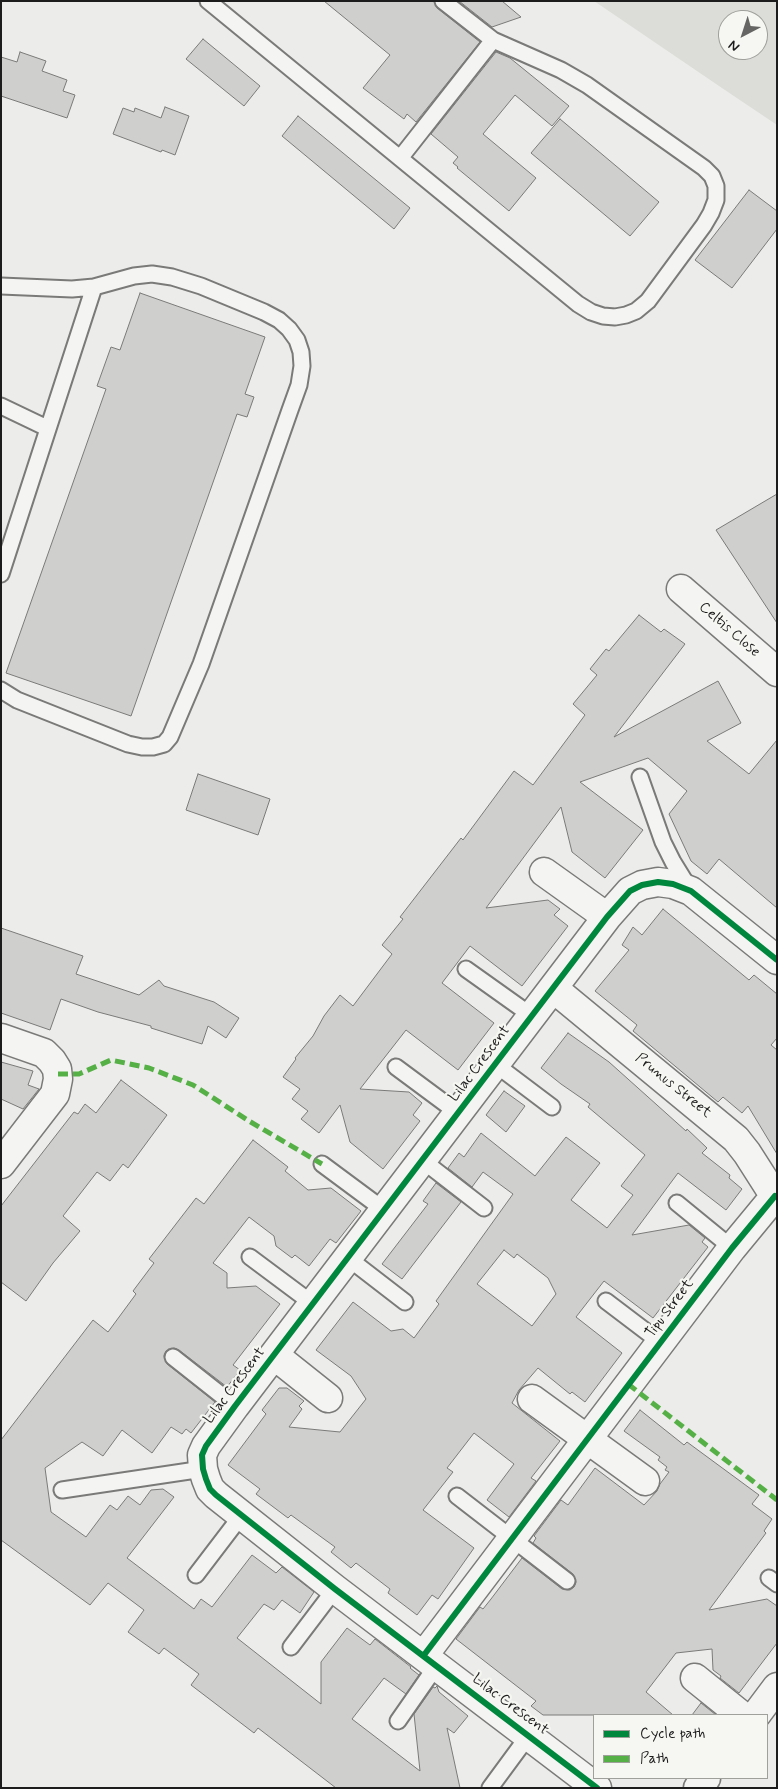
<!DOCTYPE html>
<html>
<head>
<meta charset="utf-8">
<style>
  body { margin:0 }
  #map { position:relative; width:778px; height:1789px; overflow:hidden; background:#ececea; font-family:Mynerve,sans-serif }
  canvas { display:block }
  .frame { position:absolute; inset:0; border:2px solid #1c1c1c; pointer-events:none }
  .legend { position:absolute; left:593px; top:1714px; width:175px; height:65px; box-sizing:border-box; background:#f6f6f2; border:1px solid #9f9f9c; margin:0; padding:6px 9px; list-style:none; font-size:15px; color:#1c1c1c }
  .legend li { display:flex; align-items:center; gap:10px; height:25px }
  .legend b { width:25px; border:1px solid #9f9f9c }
  .north { position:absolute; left:718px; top:10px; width:50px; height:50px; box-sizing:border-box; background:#f6f6f2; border:1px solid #9f9f9c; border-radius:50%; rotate:220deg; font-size:14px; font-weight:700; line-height:20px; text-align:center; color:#1c1c1c }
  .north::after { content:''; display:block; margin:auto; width:18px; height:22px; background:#656564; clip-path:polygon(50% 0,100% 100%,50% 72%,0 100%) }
</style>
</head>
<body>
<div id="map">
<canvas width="778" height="1789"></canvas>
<div class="frame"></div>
<ul class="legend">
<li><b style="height:6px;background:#00873e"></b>Cycle path</li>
<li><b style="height:6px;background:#55b145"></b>Path</li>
</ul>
<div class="north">N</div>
</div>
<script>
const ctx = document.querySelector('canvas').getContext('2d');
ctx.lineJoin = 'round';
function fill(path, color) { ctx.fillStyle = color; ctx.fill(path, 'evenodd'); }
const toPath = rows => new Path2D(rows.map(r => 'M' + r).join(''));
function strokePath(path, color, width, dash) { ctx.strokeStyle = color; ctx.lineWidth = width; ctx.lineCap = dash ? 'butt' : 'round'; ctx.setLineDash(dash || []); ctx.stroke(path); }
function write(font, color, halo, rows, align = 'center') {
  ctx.font = font + ' Mynerve,sans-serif'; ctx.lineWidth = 4.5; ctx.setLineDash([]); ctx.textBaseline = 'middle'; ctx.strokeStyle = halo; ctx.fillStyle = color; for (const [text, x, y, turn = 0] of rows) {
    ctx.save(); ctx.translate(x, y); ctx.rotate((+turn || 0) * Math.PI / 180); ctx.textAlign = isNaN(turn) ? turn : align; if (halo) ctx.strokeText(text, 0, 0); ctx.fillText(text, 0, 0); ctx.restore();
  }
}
fill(toPath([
  [594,1,777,1,777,125,722,88],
  [728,20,758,20,758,50,728,50]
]), '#dcdcd9');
const building = toPath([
  [324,1,434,1,437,8,480,42,416,122,407,114,404,119,363,88,390,55,324,1],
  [459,1,502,1,521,17,492,27,459,1],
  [203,39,260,86,244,106,186,59,203,39],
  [20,52,46,61,42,71,67,80,63,91,75,95,67,118,1,96,1,57,17,62,20,52],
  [496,52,510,58,569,106,552,126,515,95,483,134,536,178,509,211,457,168,458,167,453,163,458,157,431,134,496,52],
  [165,107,189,116,175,155,162,150,161,152,113,134,123,108,134,112,135,108,161,118,165,107],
  [298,116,410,208,394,229,282,136,298,116],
  [560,119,659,202,630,236,531,153,560,119],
  [749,190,777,211,777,229,732,288,695,260,749,190],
  [140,293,265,337,245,394,254,397,247,417,237,414,131,716,6,673,106,389,97,386,111,347,120,350,140,293],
  [777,494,777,623,716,530,777,494],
  [639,615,661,632,664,629,685,644,614,737,718,681,741,723,707,741,749,774,777,740,777,908,719,859,707,874,691,861,669,814,687,791,648,758,580,782,643,830,605,878,572,852,561,807,486,908,548,900,560,909,554,915,568,926,522,986,470,946,442,983,494,1023,458,1070,406,1030,360,1089,409,1092,422,1103,413,1115,420,1121,383,1169,350,1142,340,1105,319,1133,301,1119,308,1111,292,1099,300,1089,283,1077,296,1059,295,1058,313,1036,324,1016,340,995,353,1006,392,954,382,945,403,919,400,917,461,838,463,840,514,771,533,785,585,715,573,704,597,675,590,669,606,649,609,651,639,615],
  [198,774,270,799,258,835,186,810,198,774],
  [663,909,749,980,754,975,777,994,777,1038,771,1045,777,1050,777,1154,748,1106,742,1113,723,1097,718,1102,633,1031,637,1025,595,991,629,950,622,945,633,927,642,935,663,909],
  [1,928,83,956,76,974,139,995,159,980,164,986,214,1002,239,1018,226,1038,208,1026,202,1044,151,1028,151,1026,98,1012,61,999,50,1030,1,1013,1,928],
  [568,1033,609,1062,686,1131,687,1129,707,1148,702,1153,730,1175,729,1178,742,1189,726,1210,678,1173,632,1235,689,1225,705,1238,702,1242,708,1247,653,1318,604,1281,576,1317,622,1353,585,1402,572,1392,570,1394,538,1368,519,1390,512,1403,560,1441,531,1478,536,1481,509,1517,487,1500,514,1464,474,1433,447,1468,453,1472,423,1510,474,1548,438,1599,432,1595,417,1615,388,1593,390,1589,356,1563,351,1568,331,1552,335,1547,291,1515,288,1518,256,1494,260,1489,228,1465,266,1414,262,1410,279,1388,287,1388,304,1401,299,1406,302,1409,289,1427,340,1432,366,1399,351,1376,316,1350,353,1302,391,1331,403,1329,414,1338,439,1304,436,1301,513,1194,483,1172,472,1187,448,1168,459,1153,464,1157,481,1133,535,1176,566,1137,600,1163,571,1200,607,1228,633,1195,621,1186,645,1155,588,1107,590,1104,561,1084,541,1068,568,1033],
  [504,1250,514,1258,517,1254,548,1278,556,1294,532,1326,477,1284,504,1250],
  [1,1062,33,1071,28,1085,39,1089,23,1109,1,1099,1,1062],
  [121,1080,167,1115,128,1168,123,1164,110,1181,97,1172,63,1216,80,1231,53,1263,26,1301,1,1282,1,1206,74,1112,78,1114,85,1104,96,1113,121,1080],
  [504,1091,525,1106,506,1132,486,1115,504,1091],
  [253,1140,288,1167,285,1171,308,1190,331,1188,361,1211,336,1243,330,1239,309,1266,295,1255,292,1258,276,1246,274,1236,249,1217,213,1263,227,1273,227,1288,256,1286,280,1304,233,1365,240,1370,227,1387,179,1350,174,1348,166,1351,164,1356,167,1364,215,1402,191,1433,186,1429,182,1434,171,1427,152,1453,122,1430,103,1456,82,1442,45,1468,51,1512,86,1537,110,1505,117,1510,128,1496,140,1505,151,1490,163,1489,174,1497,127,1558,194,1609,201,1599,212,1607,252,1555,276,1573,282,1567,314,1592,300,1613,282,1600,274,1610,264,1604,237,1638,321,1704,321,1662,347,1628,370,1645,375,1639,411,1667,410,1668,419,1675,406,1694,384,1678,352,1719,420,1771,414,1714,433,1687,435,1688,437,1686,439,1692,468,1716,454,1733,447,1728,460,1788,336,1788,258,1728,254,1733,191,1685,199,1674,164,1648,159,1654,128,1632,144,1610,108,1583,90,1605,1,1540,1,1440,93,1320,108,1332,136,1294,133,1291,154,1263,149,1259,196,1198,204,1204,253,1140],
  [436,1183,461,1202,402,1279,382,1264,428,1204,423,1201,436,1183],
  [640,1410,684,1445,687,1442,759,1495,752,1504,772,1519,764,1531,766,1533,709,1610,767,1599,777,1606,777,1643,739,1693,720,1678,721,1676,713,1670,712,1649,676,1653,646,1692,673,1715,543,1715,531,1706,536,1701,456,1639,480,1607,483,1609,491,1599,522,1558,562,1589,570,1590,574,1587,576,1582,573,1574,533,1543,536,1538,534,1536,561,1500,568,1505,595,1468,644,1505,657,1491,660,1484,669,1472,665,1470,667,1467,658,1460,660,1457,624,1431,640,1410],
  [701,1703,716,1715,692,1715,701,1703]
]);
fill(building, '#cfcfce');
strokePath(building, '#7a7a79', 1);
const lane = toPath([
  [208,1,578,304,591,312,603,316,615,317,626,315,636,311,648,301,704,225,711,213,716,200,716,186,712,176,704,168,587,85,561,70,493,40],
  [401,157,493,40,443,1],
  [1,286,72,289,94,287,134,276,152,274,172,277,201,286,264,312,279,320,289,329,297,340,301,352,302,366,299,385,290,410,201,664,170,737,164,744,153,747,142,747,128,744,17,700,1,690],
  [1,406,47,428],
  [1,574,94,287],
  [640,777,663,842,673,862,689,888],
  [466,969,532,1016],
  [495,1064,552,1107],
  [396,1067,458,1113],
  [422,1160,484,1208],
  [322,1164,384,1210],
  [677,1203,732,1248],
  [250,1257,313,1304],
  [348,1258,405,1302],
  [606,1301,660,1342],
  [173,1357,235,1406],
  [62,1490,203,1469],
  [457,1496,567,1581],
  [196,1575,241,1516],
  [769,1578,777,1584],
  [291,1647,335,1589],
  [398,1721,437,1665],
  [490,1788,529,1735]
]);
const street = toPath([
  [681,589,777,672],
  [544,872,607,917],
  [553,988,736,1139,747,1153,777,1200],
  [1,1038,44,1053,52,1061,57,1069,58,1079,55,1094,1,1164],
  [274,1355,328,1398],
  [532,1399,645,1481],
  [424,1655,732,1248,775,1196],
  [695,1678,741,1715],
  [756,1715,777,1687],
  [597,1788,335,1589,216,1495,210,1489,206,1479,203,1469,202,1455,206,1446,235,1406,607,917,630,891,642,885,658,882,673,884,691,891,777,960],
  [698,1788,706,1778]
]);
strokePath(lane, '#7a7a79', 19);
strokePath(street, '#7a7a79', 31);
strokePath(lane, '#f4f4f2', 15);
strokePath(street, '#f4f4f2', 28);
strokePath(toPath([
  [58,1074,79,1074,111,1060,149,1068,193,1085,249,1121,322,1164],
  [628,1384,777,1500]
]), '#55b145', 5, [10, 5]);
strokePath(toPath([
  [424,1655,732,1248,775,1196],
  [597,1788,335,1589,216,1495,210,1489,206,1479,203,1469,202,1455,206,1446,235,1406,607,917,630,891,642,885,658,882,673,884,691,891,777,960]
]), '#00873e', 6);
write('15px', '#1c1c1c', '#f6f6f2', [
  ["Celtis Close",729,630,41],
  ["Lilac Crescent",480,1064,-53],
  ["Prunus Street",673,1086,39],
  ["Tipu Street",670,1309,-53],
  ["Lilac Crescent",235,1386,-53],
  ["Lilac Crescent",510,1705,37]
]);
</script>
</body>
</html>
